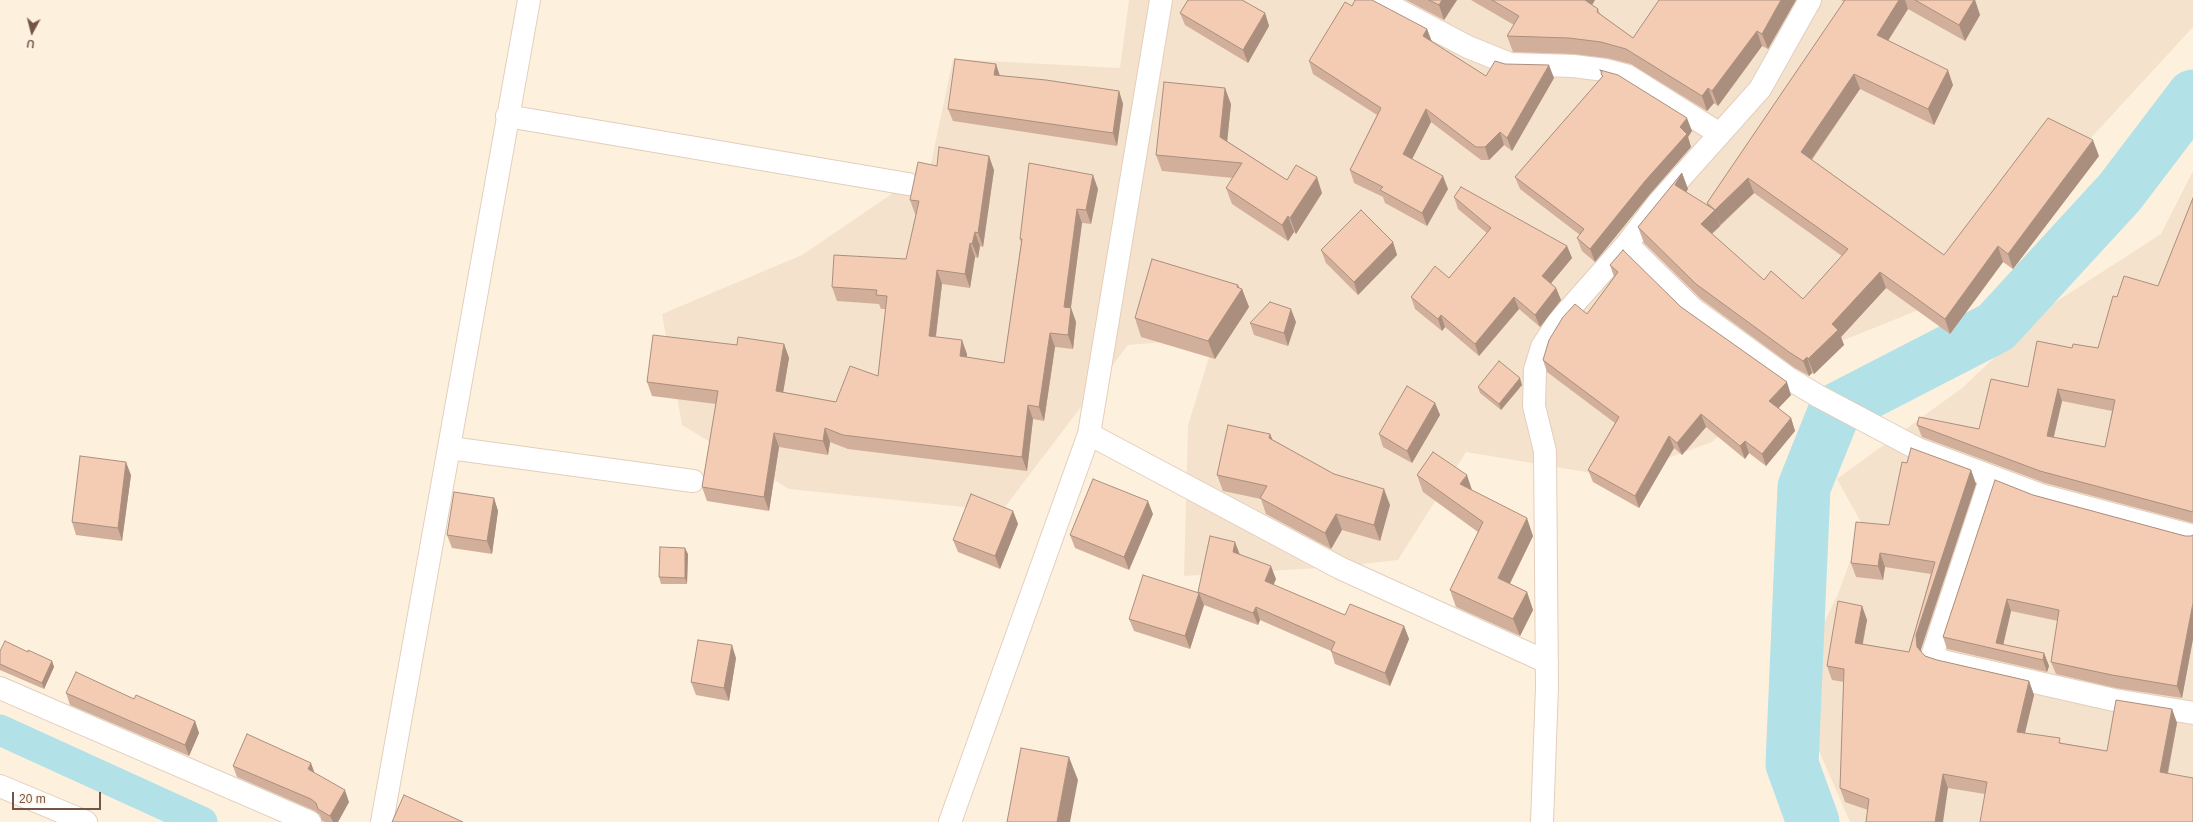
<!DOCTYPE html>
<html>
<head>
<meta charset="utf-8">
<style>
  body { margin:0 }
  #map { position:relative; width:2193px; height:822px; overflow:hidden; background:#fdf1de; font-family:Helvetica,sans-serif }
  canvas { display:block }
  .north { position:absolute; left:12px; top:12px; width:40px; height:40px; -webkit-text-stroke:3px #fff4e6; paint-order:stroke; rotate:187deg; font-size:11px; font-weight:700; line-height:16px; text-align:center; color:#745545 }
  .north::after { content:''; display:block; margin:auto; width:14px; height:18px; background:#745545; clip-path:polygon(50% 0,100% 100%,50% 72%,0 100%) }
  .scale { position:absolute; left:12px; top:792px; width:89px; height:18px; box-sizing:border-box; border:2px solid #745545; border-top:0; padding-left:5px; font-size:12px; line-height:14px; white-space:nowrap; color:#745545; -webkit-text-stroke:3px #fff4e6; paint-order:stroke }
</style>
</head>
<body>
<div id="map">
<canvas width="2193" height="822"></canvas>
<div class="north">U</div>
<div class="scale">20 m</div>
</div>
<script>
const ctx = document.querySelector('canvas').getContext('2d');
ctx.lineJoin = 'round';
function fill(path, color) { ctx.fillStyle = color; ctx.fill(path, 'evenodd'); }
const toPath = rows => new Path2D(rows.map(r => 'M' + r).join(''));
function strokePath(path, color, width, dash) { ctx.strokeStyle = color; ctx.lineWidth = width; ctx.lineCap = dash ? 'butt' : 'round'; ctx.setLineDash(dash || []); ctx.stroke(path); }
fill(toPath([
  [1129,0,2193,0,2193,27,1941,301,1819,350,1712,442,1616,477,1466,452,1398,560,1336,567,1184,576,1188,425,1215,338,1128,345,1002,511,789,489,682,425,662,314,802,255,930,168,953,59,1120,68],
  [2193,171,2193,822,1850,822,1792,689,1838,594,1863,526,1837,479,1962,388,2051,305,2161,234]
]), '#f5e2cc');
strokePath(toPath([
  [0,730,202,822]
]), '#b2e1e7', 31);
strokePath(toPath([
  [1813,822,1792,764,1804,487,1835,410,1996,327,2120,192,2193,96]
]), '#b2e1e7', 53);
const street = toPath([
  [1379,0,1468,47,1510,64,1573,66,1605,70,1628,76,1720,134],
  [1810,0,1760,89,1659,202,1627,244,1693,309,1788,378,1818,396,1918,449,2041,495,2193,536],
  [507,116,908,184],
  [1089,434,1340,568,1547,662],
  [450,448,693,481],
  [1991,477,1933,653,1934,658,1946,662,2114,700,2193,713],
  [0,688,310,822],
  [0,786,86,822],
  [382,822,529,0],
  [950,822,1089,434,1161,0],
  [1542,822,1547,687,1545,451,1534,406,1535,370,1542,347,1558,322,1627,244]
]);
strokePath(street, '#e3cebd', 24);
strokePath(street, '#fff', 22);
fill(toPath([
  [1188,0,1244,0,1243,1,1265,13,1269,26,1248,63,1185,25,1180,13],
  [1406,0,1457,0,1444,20],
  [1471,0,1595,0,1592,5,1598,9,1600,14,1633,38,1796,0,1768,49,1762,46,1718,106,1714,103,1707,111,1631,64,1607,58,1574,54,1513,52,1507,36,1514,25],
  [1841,0,1975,0,1980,15,1965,41,1908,9,1888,41,1953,85,1934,125,1860,89,1812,160,1944,255,2099,156,2013,269,2003,262,1950,334,1886,288,1841,337,1844,345,1814,374,1812,373,1809,376,1795,368,1701,299,1644,243,1638,227,1682,173,1688,189,1686,192,1707,206,1707,203,1844,2],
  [1754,193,1842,256,1803,299,1764,280,1712,234],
  [1352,6,1427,29,1432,42,1486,76,1554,78,1512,151,1504,145,1489,160,1481,160,1431,122,1412,159,1448,189,1427,226,1385,203,1383,197,1354,183,1350,170,1377,115,1313,74,1309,61],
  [1600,70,1692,131,1688,137,1691,147,1650,194,1595,262,1582,251,1577,238,1580,235,1520,189,1515,177,1602,77],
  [1000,76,1119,91,1123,104,1117,146,953,121,948,109],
  [1231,104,1227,141,1287,180,1322,193,1296,234,1294,232,1288,241,1232,204,1226,188,1233,178,1162,171,1156,155],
  [937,166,994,170,983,247,980,246,978,258,975,257,970,288,942,284,936,337,967,354,967,357,1004,363,1021,243,1020,239,1098,189,1091,224,1082,223,1071,308,1076,322,1073,349,1055,347,1044,421,1033,419,1027,471,848,449,830,442,828,455,779,447,769,511,707,501,702,487,716,404,652,396,647,382,737,345,784,344,789,358,783,392,836,402,878,376,886,309,881,309,879,304,837,301,832,287,906,259,916,214,915,214,910,200],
  [1454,197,1567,246,1572,258,1551,283,1556,288,1561,300,1540,327,1519,309,1479,356,1445,327,1442,331,1415,309,1411,297,1449,278,1487,233,1458,209],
  [2193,198,2193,523,2045,483,1922,437,1917,425,1979,429,2028,387,2072,348,2098,348,2117,297,2158,286],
  [2062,401,2112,411,2105,447,2054,437],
  [1393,242,1397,255,1358,295,1326,263,1321,250],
  [1610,265,1681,307,1791,395,1778,408,1791,418,1795,431,1766,466,1749,453,1745,459,1706,427,1682,455,1674,448,1639,508,1593,482,1588,470,1615,423,1547,372,1543,360,1587,314,1614,277],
  [1238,285,1239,288,1242,289,1249,307,1215,359,1141,337,1135,318],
  [1296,322,1288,346,1254,335,1250,323],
  [1522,385,1501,410,1480,393,1478,387],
  [1435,403,1440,415,1412,463,1383,447,1379,434],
  [1270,434,1273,440,1390,505,1380,541,1342,530,1331,549,1266,514,1261,499,1223,491,1217,475],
  [1907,463,1971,470,1976,484,1921,649,1921,652,1925,656,1937,660,2029,681,2034,695,2025,733,2062,743,2107,751,2172,709,2177,723,2168,774,1985,794,1948,788,1868,810,1845,802,1840,788,1844,682,1832,680,1827,666,1862,606,1867,620,1863,644,1909,652,1931,574,1885,567,1883,580,1856,577,1851,563,1889,525],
  [131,475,122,541,76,535,72,522],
  [1417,475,1472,490,1533,536,1510,584,1527,592,1533,610,1520,636,1456,607,1450,590,1478,532,1423,492],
  [2033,495,2185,536,2191,536,2193,535,2193,639,2182,698,2116,688,2056,674,2051,662,2058,621,2011,611,2003,645,2044,653,2049,666,2047,672,1947,649,1943,637],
  [494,498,498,511,492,554,452,548,447,535],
  [1013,511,1018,524,1000,569,958,552,953,540],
  [1153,514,1129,570,1075,548,1070,535],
  [688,554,687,584,661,584,659,577],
  [1240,554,1276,579,1273,585,1345,615,1404,626,1409,639,1390,686,1335,664,1331,651,1260,620,1258,625,1204,605,1190,649,1134,631,1129,619,1198,592],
  [0,651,28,652,52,661,54,667,44,689,0,670],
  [736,658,729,701,696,695,691,682],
  [66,693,134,699,195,721,199,733,189,756,70,705],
  [233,766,315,773,349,802,338,822,325,822,322,821,320,815,315,811,237,777]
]), '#d2af9b');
fill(toPath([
  [1442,0,1457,0,1444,20,1439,5],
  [1583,0,1595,0,1587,13],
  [1781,0,1796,0,1768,49,1762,34],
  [1899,0,1905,0,1908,9,1882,50,1877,35],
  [1974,0,1975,0,1980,15,1965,41,1959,25],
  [1265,13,1269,26,1248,63,1243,50],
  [1427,29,1432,42,1423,36],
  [1757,31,1762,46,1718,106,1712,91],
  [996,64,1000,76,994,75],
  [1549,65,1554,78,1512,151,1507,138],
  [1948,70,1953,85,1934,125,1928,109],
  [1854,74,1860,89,1806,167,1801,152],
  [1225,88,1231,104,1226,153,1220,137],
  [1708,88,1714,103,1707,111,1702,96],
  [1119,91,1123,104,1117,146,1113,133],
  [1426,109,1431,122,1408,167,1403,154],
  [1687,118,1692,131,1688,137,1691,147,1650,194,1595,262,1590,249],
  [1500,132,1504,145,1489,160,1485,147],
  [2093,140,2099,156,2013,269,2008,254],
  [989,156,994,170,983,247,978,233],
  [1682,173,1688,189,1681,200,1675,185],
  [1093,175,1098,189,1091,224,1086,210],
  [1443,176,1448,189,1427,226,1422,213],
  [1317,177,1322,193,1296,234,1290,218],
  [1748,178,1754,193,1720,225,1715,210],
  [1077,209,1082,223,1069,321,1064,307],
  [1715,210,1720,226,1706,239,1701,224],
  [1288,216,1294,232,1288,241,1282,225],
  [975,232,980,246,978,258,972,244],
  [1393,242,1397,255,1358,295,1354,282],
  [970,243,975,257,970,288,965,274],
  [1567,246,1572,258,1547,288,1542,276],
  [1998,246,2003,262,1950,334,1945,319],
  [937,270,942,284,934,350,929,336],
  [1880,272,1886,288,1841,337,1844,345,1814,374,1808,359,1832,324],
  [1238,285,1240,291,1242,289,1249,307,1215,359,1208,341],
  [1556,288,1561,300,1540,327,1535,315],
  [1514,297,1519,309,1479,356,1475,344],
  [1071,308,1076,322,1073,349,1068,335],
  [1291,309,1296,322,1288,346,1284,333],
  [1441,315,1445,327,1442,331,1438,319],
  [1050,333,1055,347,1044,421,1039,407],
  [962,340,967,354,965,370,960,356],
  [784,344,789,358,781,405,776,391],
  [1807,357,1812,373,1809,376,1803,361],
  [1520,378,1522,385,1501,410,1499,404],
  [1787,382,1791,395,1774,413,1769,401],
  [2058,389,2062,401,2051,448,2047,436],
  [1435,403,1440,415,1412,463,1407,451],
  [1028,405,1033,419,1027,471,1022,457],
  [1701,414,1706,427,1682,455,1677,443],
  [1791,418,1795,431,1766,466,1762,454],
  [825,428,830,442,828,455,823,441],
  [774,433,779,447,769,511,764,497],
  [1270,434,1276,450,1269,438],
  [1669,436,1674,448,1639,508,1635,496],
  [1745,441,1749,453,1745,459,1740,446],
  [126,462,131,475,122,541,118,528],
  [1971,470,1976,484,1921,649,1922,661,1917,647,1916,635],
  [1467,475,1473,493,1460,484],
  [1384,489,1390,505,1380,541,1374,525],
  [494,498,498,511,492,554,487,541],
  [1148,501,1153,514,1129,570,1124,557],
  [1013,511,1018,524,1000,569,995,556],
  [1336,514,1342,530,1331,549,1325,533],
  [1527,518,1533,536,1504,595,1498,578],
  [1235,542,1240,555,1233,552],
  [685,548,688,554,687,584,685,578],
  [1880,553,1885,567,1883,580,1878,566],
  [1271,566,1276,579,1270,594,1265,581],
  [1527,592,1533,610,1520,636,1513,619],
  [1199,593,1204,605,1190,649,1185,636],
  [2007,599,2011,611,2002,650,1996,643],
  [2193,603,2193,639,2182,698,2177,686],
  [1862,606,1867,620,1860,656,1855,643],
  [1256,607,1260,620,1258,625,1253,613],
  [1404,626,1409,639,1390,686,1385,673],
  [732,645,736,658,729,701,724,688],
  [2044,653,2049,666,2047,672,2043,660],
  [52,661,54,667,44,689,42,683],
  [2029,681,2034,695,2022,745,2017,732],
  [2172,709,2177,723,2165,786,2160,772],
  [195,721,199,733,189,756,185,745],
  [1069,757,1078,780,1070,822,1057,822],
  [311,763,315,774,308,769],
  [1943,774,1948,788,1943,822,1935,822],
  [345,790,349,802,338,822,333,822,330,816]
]), '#ab8f7e');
const building = toPath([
  [1188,0,1242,0,1265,13,1243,50,1180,13,1188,0],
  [1355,0,1372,0,1427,29,1423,36,1486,76,1495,61,1505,64,1549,65,1507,138,1500,132,1485,147,1476,147,1426,109,1403,154,1443,176,1422,213,1380,190,1383,187,1350,170,1381,108,1309,61,1345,2,1352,6,1355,0],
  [1429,0,1442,0,1439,5,1429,0],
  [1492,0,1585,0,1598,9,1597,12,1633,38,1659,0,1781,0,1762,34,1757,31,1712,91,1708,88,1702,96,1626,49,1601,42,1569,38,1507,36,1519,16,1492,0],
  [1845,0,1899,0,1877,35,1948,70,1928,109,1854,74,1801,152,1944,255,2048,118,2093,140,2008,254,1998,246,1945,319,1880,272,1832,324,1838,330,1808,359,1807,357,1803,361,1789,352,1696,284,1638,227,1682,173,1675,185,1715,210,1701,224,1764,280,1771,271,1803,299,1848,249,1748,178,1715,210,1707,203,1845,0],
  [1915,0,1974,0,1959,25,1915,0],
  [955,59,996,64,994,75,1046,80,1119,91,1113,133,948,109,955,59],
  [1600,70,1618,75,1687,118,1680,127,1687,134,1645,181,1590,249,1577,238,1584,229,1515,177,1603,76,1601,74,1602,72,1600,70],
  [1164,82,1225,88,1220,137,1287,180,1296,165,1317,177,1290,218,1288,216,1282,225,1226,188,1242,163,1156,155,1164,82],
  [939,147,989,156,978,233,975,232,972,244,970,243,965,274,937,270,929,336,962,340,960,356,1004,363,1022,239,1020,239,1029,163,1093,175,1086,210,1077,209,1064,307,1071,308,1068,335,1050,333,1039,407,1028,405,1022,457,843,435,825,428,823,441,774,433,764,497,702,487,718,391,647,382,653,335,737,345,738,337,784,344,776,391,836,402,850,366,878,376,887,296,876,295,877,290,832,287,834,255,906,259,919,201,910,200,918,162,937,166,939,147],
  [1461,187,1567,246,1542,276,1556,288,1535,315,1514,297,1475,344,1441,315,1438,319,1411,297,1435,266,1449,278,1491,228,1454,197,1461,187],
  [2193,198,2193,512,2040,471,1917,425,1919,417,1979,429,1991,379,2028,387,2037,341,2072,348,2073,344,2098,348,2113,296,2117,297,2124,276,2158,286,2193,198],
  [2058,389,2115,400,2105,447,2047,436,2058,389],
  [1361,210,1393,242,1354,282,1321,250,1361,210],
  [1623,250,1681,307,1787,382,1769,401,1791,418,1762,454,1745,441,1740,446,1701,414,1677,443,1669,436,1635,496,1588,470,1619,417,1543,360,1549,340,1563,317,1575,304,1587,314,1618,272,1610,265,1623,250],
  [1152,259,1238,285,1237,287,1242,289,1208,341,1135,318,1152,259],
  [1270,302,1291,309,1284,333,1250,323,1270,302],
  [1499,361,1520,378,1499,404,1478,387,1499,361],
  [1407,386,1435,403,1407,451,1379,434,1407,386],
  [1228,425,1270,434,1269,438,1334,474,1384,489,1374,525,1336,514,1325,533,1260,498,1267,486,1217,475,1228,425],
  [1911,448,1971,470,1916,635,1917,647,1925,656,1937,660,2029,681,2017,732,2060,738,2059,743,2107,751,2116,700,2172,709,2160,772,2193,778,2193,822,1980,822,1987,782,1943,774,1935,822,1866,822,1869,799,1840,788,1844,669,1827,666,1838,601,1862,606,1855,643,1909,652,1935,562,1880,553,1878,566,1851,563,1856,522,1889,525,1902,462,1907,463,1911,448],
  [1433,452,1467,475,1460,484,1527,518,1498,578,1527,592,1513,619,1450,590,1483,522,1417,475,1433,452],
  [80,456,126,462,118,528,72,522,80,456],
  [1093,479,1148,501,1124,557,1070,535,1093,479],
  [1995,480,2033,495,2185,536,2191,536,2193,535,2193,603,2177,686,2112,675,2051,662,2059,610,2007,599,1996,643,2044,653,2043,660,1943,637,1995,480],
  [454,492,494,498,487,541,447,535,454,492],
  [971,494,1013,511,995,556,953,540,971,494],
  [1210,536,1235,542,1233,552,1271,566,1265,581,1345,615,1350,604,1404,626,1385,673,1331,651,1335,642,1256,607,1253,613,1198,592,1210,536],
  [660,547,685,548,685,578,659,577,660,547],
  [1143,575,1199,593,1185,636,1129,619,1143,575],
  [698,640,732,645,724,688,691,682,698,640],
  [5,641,28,652,28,650,52,661,42,683,0,664,0,651,5,641],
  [76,672,134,699,136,695,195,721,185,745,66,693,76,672],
  [247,734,311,763,308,769,345,790,330,816,318,809,316,803,311,799,233,766,247,734],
  [1021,748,1069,757,1057,822,1007,822,1021,748],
  [404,795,463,822,392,822,404,795]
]);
fill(building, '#f4ccb4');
strokePath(building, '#ab8f7e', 1);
</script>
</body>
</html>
